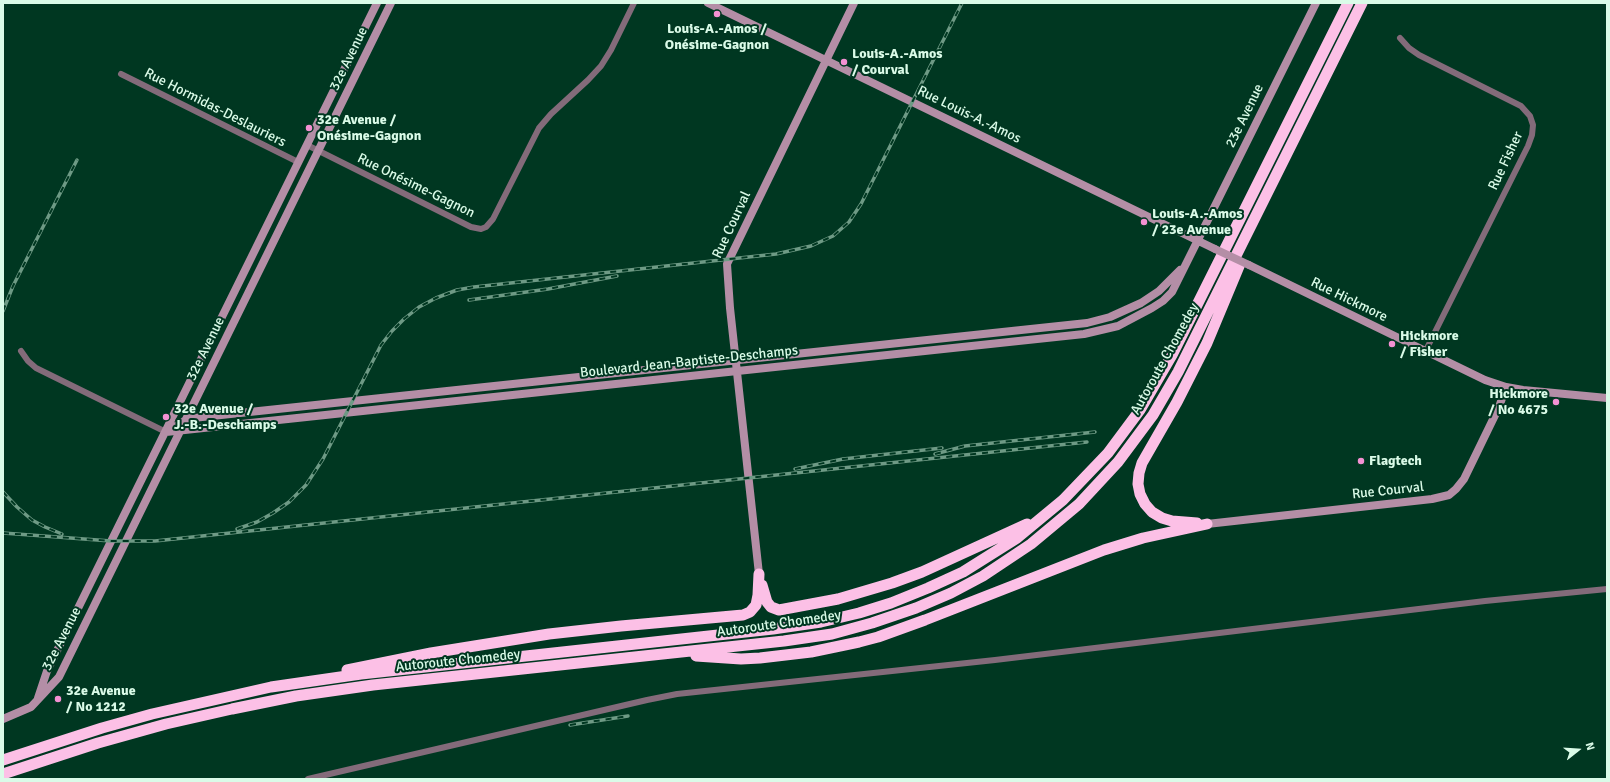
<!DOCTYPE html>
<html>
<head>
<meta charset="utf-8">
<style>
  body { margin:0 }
  #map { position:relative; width:1610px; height:782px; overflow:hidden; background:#003721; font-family:Signika,sans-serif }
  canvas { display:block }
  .frame { position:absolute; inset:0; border:4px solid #dafbe8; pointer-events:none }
  .north { position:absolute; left:1558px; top:730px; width:40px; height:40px; -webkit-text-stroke:3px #003721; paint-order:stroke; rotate:73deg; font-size:11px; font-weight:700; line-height:16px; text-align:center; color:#dafbe8 }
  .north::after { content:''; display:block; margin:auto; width:14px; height:18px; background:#dafbe8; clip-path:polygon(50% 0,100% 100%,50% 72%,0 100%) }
</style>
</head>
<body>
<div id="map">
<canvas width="1610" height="782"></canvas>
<div class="frame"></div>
<div class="north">N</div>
</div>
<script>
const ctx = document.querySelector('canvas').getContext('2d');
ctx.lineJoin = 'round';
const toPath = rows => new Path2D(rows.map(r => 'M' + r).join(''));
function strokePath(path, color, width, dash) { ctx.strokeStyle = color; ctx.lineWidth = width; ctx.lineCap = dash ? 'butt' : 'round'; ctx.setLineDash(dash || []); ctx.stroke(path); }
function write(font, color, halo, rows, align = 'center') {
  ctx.font = font + ' Signika,sans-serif'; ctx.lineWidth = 4; ctx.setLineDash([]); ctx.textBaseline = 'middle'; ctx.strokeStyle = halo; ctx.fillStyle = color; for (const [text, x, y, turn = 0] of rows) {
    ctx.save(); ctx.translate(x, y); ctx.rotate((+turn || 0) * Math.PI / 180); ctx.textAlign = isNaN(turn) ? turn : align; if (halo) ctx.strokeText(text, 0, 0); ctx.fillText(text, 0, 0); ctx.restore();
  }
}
strokePath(toPath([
  [1400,38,1409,48,1419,55,1521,106,1530,116,1533,125,1532,135,1528,146,1425,352],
  [121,74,298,162],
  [307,145,471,227,481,229,486,227,493,219,539,128,551,114,588,80,601,66,611,50,634,3],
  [21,351,28,361,36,368,166,432],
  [308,779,647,700,677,694,995,660,1485,601,1607,589]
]), '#836b7a', 6);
strokePath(toPath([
  [708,3,1215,249],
  [1249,265,1485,380,1506,387,1523,390,1607,398],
  [170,430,186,420,193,418,1087,323,1110,317,1141,303,1159,291,1180,270],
  [166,432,1084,334,1118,326,1152,308,1163,301,1172,292,1316,3],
  [1207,524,1432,499,1449,495,1456,489,1464,479,1499,407,1506,387],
  [759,574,730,308,727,264,854,3],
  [38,698,47,671,377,3],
  [3,719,31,707,59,677,391,3]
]), '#b48ea6', 8);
strokePath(toPath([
  [1197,523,1172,521,1162,518,1152,512,1145,504,1140,494,1138,484,1139,473,1142,463,1177,402,1207,343,1240,264],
  [762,585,767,602,771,607,779,610,838,599,892,583,922,572,1027,524],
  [696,656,741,659,760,658,811,652,859,642,878,637,925,620,1104,550,1143,538,1207,524],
  [347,670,431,653,549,634,621,626,743,615,750,612,756,605,758,595,759,574],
  [3,760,102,728,152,714,271,687,361,674,773,629,821,622,859,613,891,603,928,588,963,572,1017,538,1063,500,1108,453,1140,410,1172,355,1348,3],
  [3,774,98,743,166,724,232,709,296,696,373,685,784,641,832,634,872,623,916,608,951,593,983,576,1031,544,1079,504,1118,462,1153,415,1178,372,1362,3]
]), '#fcc0e6', 11);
const rail = toPath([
  [469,300,548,289,617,276],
  [3,311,13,286,77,160],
  [935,454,965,446,1095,432],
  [795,469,843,459,942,448],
  [3,492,17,507,32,520,45,527,62,534],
  [237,529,257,522,273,513,289,502,306,485,323,459,381,345,392,331,404,319,419,307,436,298,457,290,474,287,776,254,811,246,833,236,849,222,861,204,962,3],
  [3,533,111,541,155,541,1087,442],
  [570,725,628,716]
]);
strokePath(rail, '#6e9a85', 3.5);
strokePath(rail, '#003721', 2, [6]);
strokePath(toPath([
  [1215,249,1249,265]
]), '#b48ea6', 8);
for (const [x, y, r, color] of [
  [717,14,4,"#f491d3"],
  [844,62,4,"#f491d3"],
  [309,128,4,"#f491d3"],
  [1144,222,4,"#f491d3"],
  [1392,344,4,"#f491d3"],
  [1556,402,4,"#f491d3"],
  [166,417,4,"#f491d3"],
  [1361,461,4,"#f491d3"],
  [58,699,4,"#f491d3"]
]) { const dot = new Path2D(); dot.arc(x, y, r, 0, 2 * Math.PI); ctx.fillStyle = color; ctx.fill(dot); strokePath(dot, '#003721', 1.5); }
write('bold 14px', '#dafbe8', '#003721', [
  ["Louis-A.-Amos /",717,29,"center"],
  ["Onésime-Gagnon",717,45,"center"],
  ["Louis-A.-Amos",852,54],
  ["/ Courval",852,70],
  ["32e Avenue /",317,120],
  ["Onésime-Gagnon",317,136],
  ["Louis-A.-Amos",1152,214],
  ["/ 23e Avenue",1152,230],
  ["Hickmore",1400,336],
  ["/ Fisher",1400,352],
  ["Hickmore",1548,394,"right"],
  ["/ No 4675",1548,410,"right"],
  ["32e Avenue /",174,409],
  ["J.-B.-Deschamps",174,425],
  ["Flagtech",1369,461],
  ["32e Avenue",66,691],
  ["/ No 1212",66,707]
], 'left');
write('14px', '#dafbe8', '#003721', [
  ["32e Avenue",349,59,-64],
  ["Rue Hormidas-Deslauriers",215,108,27],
  ["Rue Louis-A.-Amos",969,115,26],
  ["23e Avenue",1245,116,-64],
  ["Rue Fisher",1506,161,-65],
  ["Rue Onésime-Gagnon",416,186,26],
  ["Rue Courval",732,225,-65],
  ["Rue Hickmore",1349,300,26],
  ["32e Avenue",206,349,-64],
  ["Autoroute Chomedey",1165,359,-61],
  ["Boulevard Jean-Baptiste-Deschamps",689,362,-6],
  ["Rue Courval",1388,491,-6],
  ["Autoroute Chomedey",779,624,-8],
  ["32e Avenue",62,639,-63],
  ["Autoroute Chomedey",458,661,-6]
]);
</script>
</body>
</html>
